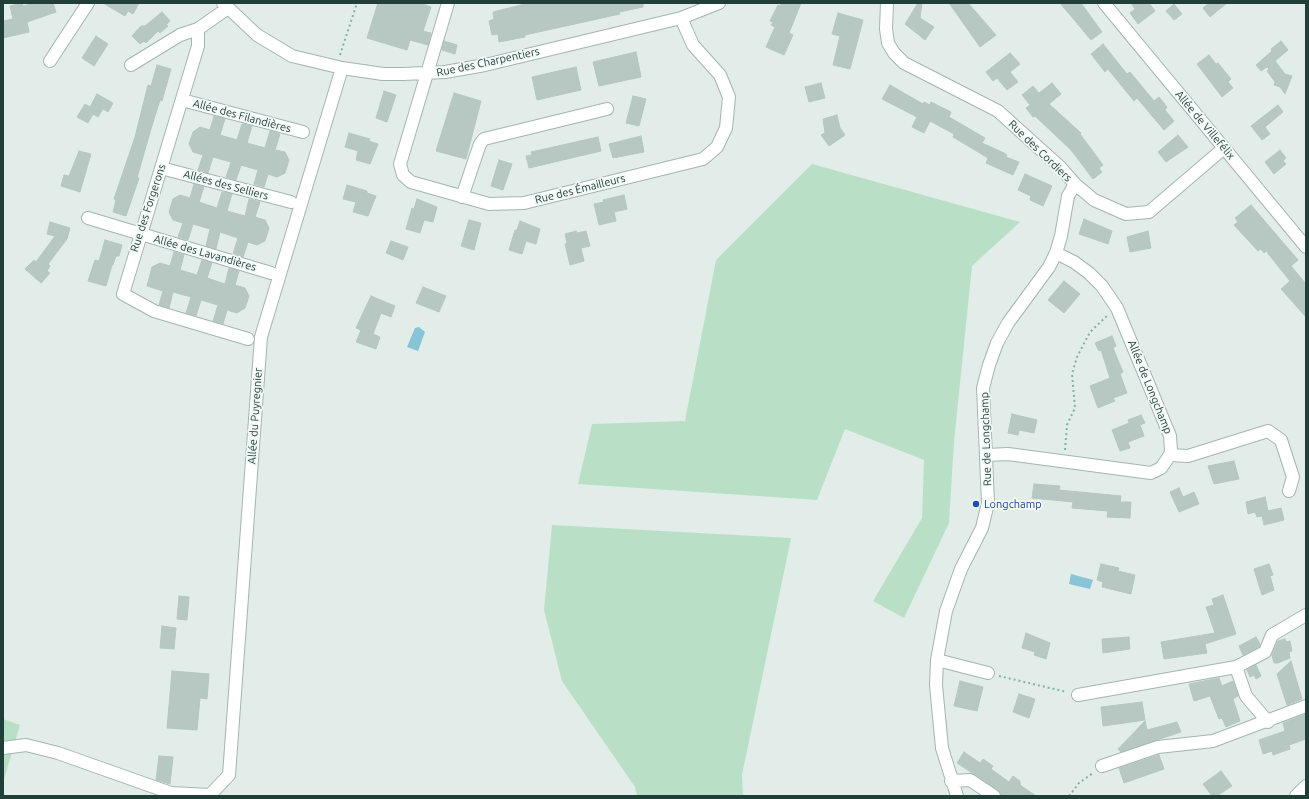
<!DOCTYPE html>
<html>
<head>
<meta charset="utf-8">
<style>
  body { margin:0 }
  #map { position:relative; width:1309px; height:799px; overflow:hidden; background:#e2ede9; font-family:Ubuntu,sans-serif }
  canvas { display:block }
  .frame { position:absolute; inset:0; border:4px solid #213f39; pointer-events:none }
</style>
</head>
<body>
<div id="map">
<canvas width="1309" height="799"></canvas>
<div class="frame"></div>
</div>
<script>
const ctx = document.querySelector('canvas').getContext('2d');
ctx.lineJoin = 'round';
function fill(path, color) { ctx.fillStyle = color; ctx.fill(path, 'evenodd'); }
const toPath = rows => new Path2D(rows.map(r => 'M' + r).join(''));
function strokePath(path, color, width, dash) { ctx.strokeStyle = color; ctx.lineWidth = width; ctx.lineCap = dash ? 'butt' : 'round'; ctx.setLineDash(dash || []); ctx.stroke(path); }
function write(font, color, halo, rows, align = 'center') {
  ctx.font = font + ' Ubuntu,sans-serif'; ctx.lineWidth = 3.5; ctx.setLineDash([]); ctx.textBaseline = 'middle'; ctx.strokeStyle = halo; ctx.fillStyle = color; for (const [text, x, y, turn = 0] of rows) {
    ctx.save(); ctx.translate(x, y); ctx.rotate((+turn || 0) * Math.PI / 180); ctx.textAlign = isNaN(turn) ? turn : align; if (halo) ctx.strokeText(text, 0, 0); ctx.fillText(text, 0, 0); ctx.restore();
  }
}
fill(toPath([
  [812,164,1020,222,972,266,954,442,949,523,904,618,873,601,922,518,924,460,845,429,817,500,578,484,592,424,685,421,716,260],
  [552,525,791,538,742,775,743,796,637,796,635,787,562,681,544,610],
  [3,719,20,725,3,783]
]), '#b9e0c6');
fill(toPath([
  [419,327,425,332,418,351,407,347,415,328],
  [1071,574,1093,580,1090,589,1069,584]
]), '#86c4d6');
const building = toPath([
  [22,3,23,6,34,3,53,3,56,12,27,22,29,32,3,38,3,21,13,19,10,6,22,3],
  [103,3,139,3,133,14,128,11,125,16,103,3],
  [378,3,420,3,431,7,423,31,431,33,428,45,410,40,407,50,367,38,378,3],
  [529,3,643,3,643,7,619,12,620,14,525,35,525,37,499,42,498,34,492,35,489,21,494,19,493,12,529,3],
  [782,3,801,3,789,33,793,35,784,55,766,47,775,27,771,25,773,22,770,21,778,5,780,6,782,3],
  [918,3,922,3,920,18,934,27,925,40,905,24,918,3],
  [949,3,968,3,996,35,980,47,949,3],
  [1060,3,1081,3,1102,32,1091,40,1060,3],
  [1131,3,1149,3,1155,11,1138,24,1130,13,1135,9,1131,3],
  [1209,3,1227,3,1210,17,1203,8,1209,3],
  [1174,4,1182,14,1174,20,1166,11,1174,4],
  [162,12,170,21,166,25,168,26,160,33,158,31,146,43,144,41,140,44,132,36,141,26,145,26,162,12],
  [838,13,863,20,850,69,833,65,840,36,832,34,838,13],
  [96,36,108,44,94,66,82,58,96,36],
  [444,41,457,45,455,54,442,50,444,41],
  [1281,41,1288,50,1275,61,1285,74,1292,76,1285,94,1280,87,1274,85,1275,82,1267,71,1269,69,1267,67,1261,71,1256,65,1272,51,1271,49,1281,41],
  [1103,44,1127,74,1130,72,1154,101,1159,97,1167,107,1165,110,1174,121,1164,130,1137,98,1134,101,1108,69,1105,72,1091,54,1103,44],
  [636,52,641,77,599,86,593,62,636,52],
  [1010,53,1020,64,1010,72,1018,82,1007,90,997,78,993,81,986,72,1010,53],
  [1209,55,1216,64,1218,63,1231,79,1228,82,1233,88,1222,97,1197,64,1209,55],
  [157,65,171,69,162,101,160,100,151,129,137,178,139,178,126,216,113,212,116,200,114,199,135,137,148,85,151,86,157,65],
  [576,67,581,90,537,100,532,77,576,67],
  [821,83,825,98,809,102,805,87,821,83],
  [1052,83,1061,94,1049,104,1081,133,1080,134,1103,165,1099,168,1102,172,1093,179,1071,150,1035,116,1033,117,1026,108,1030,105,1022,95,1033,86,1039,93,1052,83],
  [890,85,923,104,924,102,930,105,931,102,951,112,949,117,985,138,982,143,1004,153,1007,155,1006,157,1019,162,1013,175,986,163,988,158,953,137,954,134,930,121,924,133,912,127,917,117,882,99,890,85],
  [384,91,396,95,387,122,376,118,384,91],
  [454,93,481,101,466,159,436,151,454,93],
  [97,94,113,103,108,112,103,109,98,117,93,114,88,123,77,117,85,104,90,107,97,94],
  [633,96,646,99,639,126,626,123,633,96],
  [1278,105,1283,112,1265,127,1270,134,1262,140,1251,126,1278,105],
  [837,115,840,128,845,135,829,146,821,135,825,133,823,119,837,115],
  [214,116,225,119,220,135,237,140,242,124,252,126,247,143,265,148,270,131,280,134,275,150,285,152,289,160,285,173,277,177,268,174,264,187,254,184,258,170,241,165,236,180,226,177,231,162,213,157,208,173,198,170,203,155,193,152,189,144,193,132,200,127,210,130,214,116],
  [349,133,370,139,369,141,378,144,370,164,356,160,358,151,345,147,349,133],
  [1178,135,1188,147,1166,162,1158,152,1178,135],
  [641,136,644,152,613,158,609,144,641,136],
  [598,137,601,151,529,168,526,156,532,155,531,152,598,137],
  [1280,150,1286,158,1283,161,1286,164,1274,174,1265,162,1280,150],
  [79,151,91,154,80,192,61,186,64,175,69,176,79,151],
  [499,160,512,164,503,190,491,186,499,160],
  [1025,174,1052,186,1043,206,1030,200,1031,196,1018,190,1025,174],
  [194,184,204,187,199,202,217,208,222,192,232,194,227,211,245,216,249,199,260,202,255,217,265,220,269,228,265,241,257,245,248,242,243,257,233,254,238,238,220,232,216,249,206,246,210,229,193,224,188,240,178,237,183,223,173,220,169,212,173,199,180,195,190,198,194,184],
  [347,185,367,191,367,193,376,196,368,216,353,212,356,202,343,199,347,185],
  [624,195,627,209,614,212,616,221,599,225,594,204,604,202,603,200,624,195],
  [417,199,437,207,433,222,424,220,420,233,406,229,412,208,414,209,417,199],
  [1251,205,1298,260,1291,266,1306,284,1306,317,1281,289,1290,281,1266,251,1264,253,1261,249,1258,251,1234,225,1238,222,1235,218,1251,205],
  [1084,219,1112,231,1108,244,1079,234,1084,219],
  [469,220,481,223,474,250,461,246,469,220],
  [520,221,540,229,536,244,526,241,522,254,509,250,515,230,517,230,520,221],
  [50,222,70,228,67,239,48,264,50,266,47,271,50,273,41,283,25,269,34,260,36,262,55,236,47,234,50,222],
  [576,231,577,233,586,231,590,246,581,248,584,261,570,265,565,244,567,243,565,234,576,231],
  [1148,231,1151,248,1130,252,1127,237,1148,231],
  [105,240,122,245,119,256,116,256,113,265,112,265,106,286,88,281,95,260,99,261,105,240],
  [391,241,408,247,403,260,386,253,391,241],
  [174,252,184,255,180,270,197,275,202,260,212,263,207,278,225,284,229,268,239,271,235,285,245,288,249,296,245,308,237,313,227,310,223,324,213,321,218,305,201,300,196,316,186,313,191,297,173,292,169,308,159,305,163,291,147,286,152,267,160,263,170,266,174,252],
  [1064,281,1080,294,1064,313,1048,300,1064,281],
  [423,287,446,296,439,312,416,303,423,287],
  [371,296,395,306,391,317,381,313,373,334,380,337,376,349,356,342,361,330,356,328,371,296],
  [1112,336,1116,346,1113,348,1123,372,1120,374,1127,393,1113,398,1115,401,1098,408,1090,386,1110,378,1101,350,1099,351,1095,343,1112,336],
  [1012,414,1037,420,1034,433,1019,430,1018,435,1008,433,1012,414],
  [1141,415,1145,423,1140,425,1144,436,1128,442,1130,448,1120,451,1112,430,1129,423,1128,420,1141,415],
  [1234,461,1239,479,1214,484,1208,466,1234,461],
  [1034,484,1060,486,1059,490,1121,496,1120,502,1131,502,1130,518,1107,517,1108,511,1072,508,1073,502,1032,498,1034,484],
  [1179,488,1183,497,1194,492,1199,504,1179,512,1170,492,1179,488],
  [1265,497,1268,511,1281,508,1284,520,1264,525,1262,516,1257,517,1255,512,1248,514,1246,502,1265,497],
  [1101,564,1119,568,1118,571,1135,575,1131,594,1102,587,1103,582,1097,580,1101,564],
  [1269,564,1273,575,1270,576,1274,590,1262,595,1254,569,1269,564],
  [1223,595,1236,634,1205,644,1207,653,1164,659,1161,642,1215,633,1206,607,1214,605,1212,599,1223,595],
  [179,596,189,597,187,620,177,619,179,596],
  [162,626,176,628,174,649,160,648,162,626],
  [1026,633,1050,643,1046,659,1034,655,1035,652,1022,648,1026,633],
  [1129,637,1130,649,1103,653,1102,639,1129,637],
  [1256,637,1260,644,1259,647,1243,655,1239,646,1256,637],
  [1285,639,1286,642,1290,641,1292,651,1289,652,1290,658,1278,663,1274,663,1272,655,1278,641,1285,639],
  [1291,661,1302,699,1287,705,1277,674,1291,661],
  [1256,665,1261,676,1256,679,1254,675,1250,677,1247,670,1256,665],
  [172,671,209,674,207,699,200,698,197,730,167,728,172,671],
  [1219,678,1222,686,1233,681,1238,696,1233,699,1240,721,1226,727,1222,718,1219,719,1210,696,1194,701,1189,684,1219,678],
  [960,681,983,687,977,711,954,706,960,681],
  [1019,694,1035,699,1029,718,1013,712,1019,694],
  [1142,702,1145,720,1103,726,1101,707,1142,702],
  [1306,714,1306,739,1289,745,1290,749,1273,755,1272,751,1263,754,1259,740,1285,731,1283,723,1306,714],
  [1145,721,1147,730,1177,722,1181,732,1121,752,1118,749,1145,721],
  [964,752,980,763,983,759,993,766,991,769,1009,782,1013,776,1020,781,1020,785,1036,796,1001,796,998,790,957,763,964,752],
  [1159,755,1164,769,1124,783,1119,768,1159,755],
  [159,756,173,757,170,784,156,780,159,756],
  [1221,771,1232,786,1217,796,1212,796,1203,784,1221,771]
]);
fill(building, '#b7c8c2');
strokePath(building, '#b4c7c0', 1);
const street = toPath([
  [223,3,257,35,292,56,342,68,383,74,403,74,445,72,485,65,681,18,719,3],
  [448,3,400,164,403,175,411,182,489,204,524,203,703,159,717,147,726,128,729,97,720,75,693,45,681,18],
  [887,3,886,29,888,43,894,53,904,63,998,111,1060,167,1075,184,1094,200,1126,214,1149,212,1224,148],
  [1104,3,1306,247],
  [228,8,198,29,198,46,123,294,154,311,248,339],
  [50,61,88,3],
  [131,65,180,35,198,29],
  [182,100,303,132],
  [161,168,291,202],
  [462,197,480,144,484,139,607,109],
  [88,218,271,273],
  [987,455,1008,454,1151,473,1161,468,1170,455,1171,450,1170,436,1117,308,1102,286,1089,273,1074,262,1056,253],
  [1170,455,1188,456,1268,431,1281,440,1293,477,1289,491],
  [937,660,988,673],
  [1236,667,1246,696,1268,722],
  [1078,695,1236,667,1265,652,1272,635,1306,615],
  [3,748,26,745,58,753,171,793,210,795,229,775,261,337,342,68],
  [1102,766,1158,747,1213,741,1306,706],
  [951,781,970,780,994,796],
  [957,796,942,748,936,685,937,660,946,611,961,569,982,528,988,503,983,388,989,365,997,343,1008,323,1049,267,1056,253,1061,236,1068,196,1075,184]
]);
const secondary = toPath([
  [1296,796,1306,786]
]);
strokePath(street, '#a4b5b1', 14);
strokePath(secondary, '#9fbab2', 14);
strokePath(toPath([
  [340,55,357,3],
  [1065,450,1067,425,1075,408,1072,374,1077,357,1090,332,1108,315],
  [999,676,1067,692],
  [1069,796,1079,783,1093,773]
]), '#80b3a6', 2, [2, 3]);
strokePath(street, '#fff', 12);
strokePath(secondary, '#fff', 12);
for (const [x, y, r, color] of [
  [976,504,4,"#1a4fb4"]
]) { const dot = new Path2D(); dot.arc(x, y, r, 0, 2 * Math.PI); ctx.fillStyle = color; ctx.fill(dot); strokePath(dot, '#f3f9f6', 1.5); }
write('11px', '#213f39', '#f3f9f6', [
  ["Rue des Charpentiers",488,62,-12],
  ["Allée des Filandières",242,116,15],
  ["Allée de Villefélix",1205,125,50],
  ["Rue des Cordiers",1040,151,44],
  ["Allées des Selliers",226,185,15],
  ["Rue des Émailleurs",580,189,-14],
  ["Rue des Forgerons",148,208,-72],
  ["Allée des Lavandières",205,253,16],
  ["Allée de Longchamp",1150,387,68],
  ["Allée du Puyregnier",255,416,-86],
  ["Rue de Longchamp",986,439,-92]
]);
write('11px', '#164399', '#f3f9f6', [
  ["Longchamp",984,504]
], 'left');
</script>
</body>
</html>
